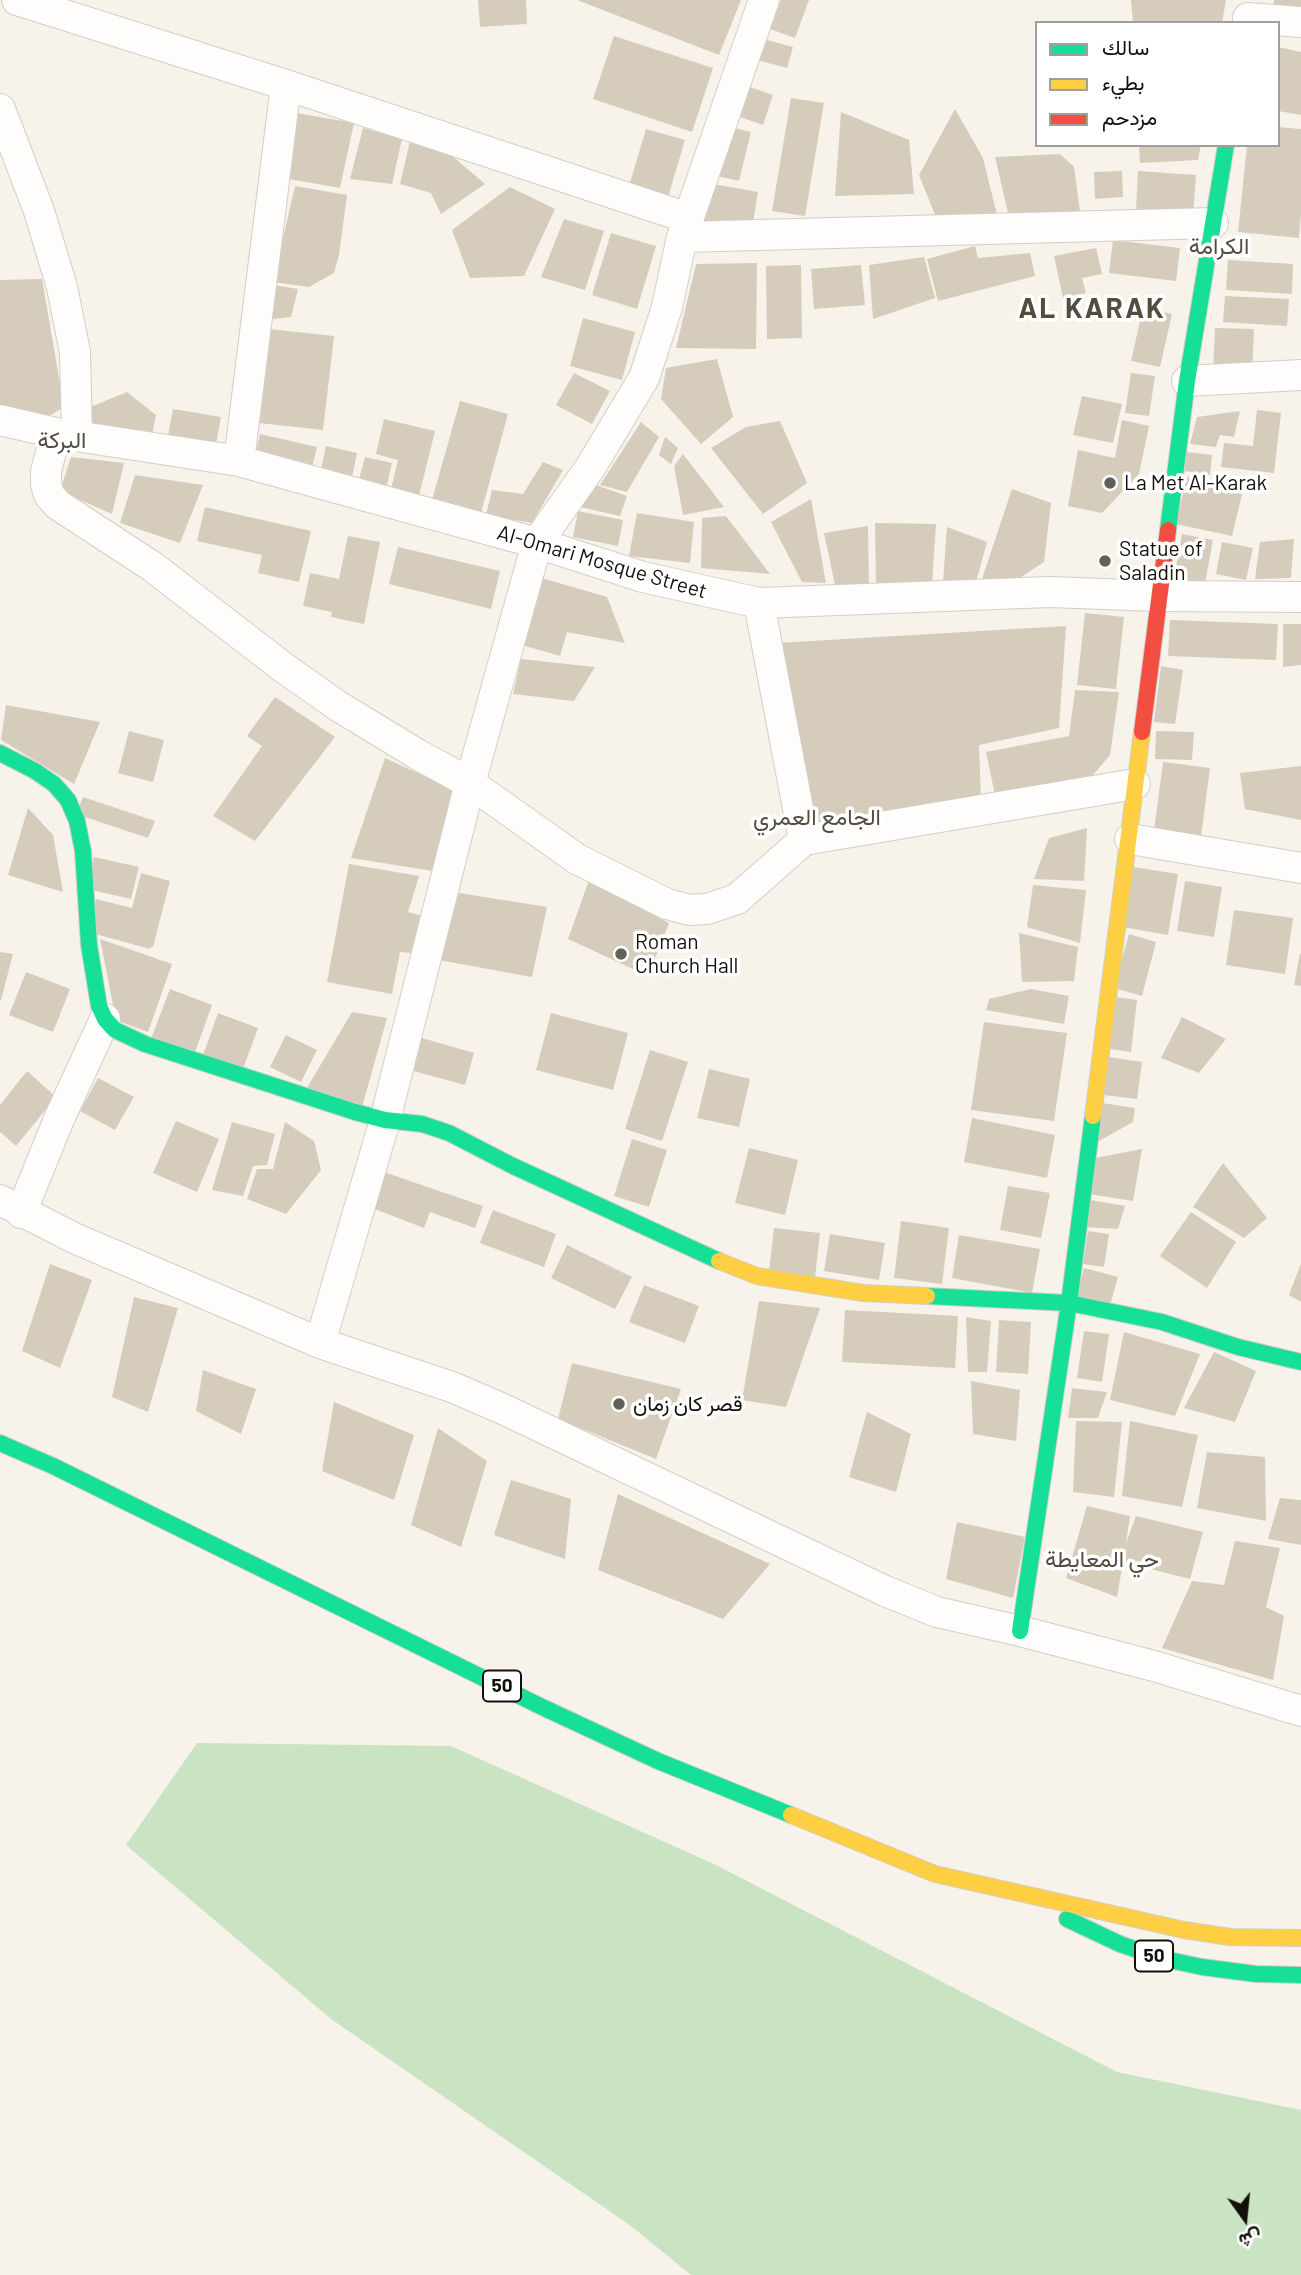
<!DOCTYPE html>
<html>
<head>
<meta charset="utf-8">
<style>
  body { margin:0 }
  #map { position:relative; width:1301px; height:2275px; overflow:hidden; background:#f7f3eb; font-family:Barlow,Vazirmatn,sans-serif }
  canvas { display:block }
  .legend { position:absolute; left:1035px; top:21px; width:245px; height:126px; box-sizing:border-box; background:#fff; border:2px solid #a19f9d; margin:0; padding:9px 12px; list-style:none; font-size:21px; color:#13100b }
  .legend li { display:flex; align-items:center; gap:14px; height:35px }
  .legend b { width:35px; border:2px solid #a19f9d }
  .north { position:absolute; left:1210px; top:2184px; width:70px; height:70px; -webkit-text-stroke:5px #fff; paint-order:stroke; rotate:165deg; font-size:19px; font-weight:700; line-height:28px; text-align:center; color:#13100b }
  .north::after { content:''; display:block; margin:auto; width:24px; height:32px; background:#13100b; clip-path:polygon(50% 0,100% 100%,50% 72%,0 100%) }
</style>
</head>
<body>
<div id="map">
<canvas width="1301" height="2275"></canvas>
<ul class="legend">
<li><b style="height:9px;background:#16e098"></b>سالك</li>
<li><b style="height:9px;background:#ffcf43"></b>بطيء</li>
<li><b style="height:9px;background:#f24e42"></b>مزدحم</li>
</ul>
<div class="north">ش</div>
</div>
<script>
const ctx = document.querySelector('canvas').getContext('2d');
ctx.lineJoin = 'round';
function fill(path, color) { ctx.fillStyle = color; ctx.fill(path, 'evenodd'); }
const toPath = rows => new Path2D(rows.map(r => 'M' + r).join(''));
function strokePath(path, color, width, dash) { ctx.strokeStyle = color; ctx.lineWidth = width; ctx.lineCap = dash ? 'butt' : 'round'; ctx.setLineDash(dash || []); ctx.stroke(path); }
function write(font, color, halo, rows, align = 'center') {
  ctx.font = font + ' Barlow,Vazirmatn,sans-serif'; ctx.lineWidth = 7; ctx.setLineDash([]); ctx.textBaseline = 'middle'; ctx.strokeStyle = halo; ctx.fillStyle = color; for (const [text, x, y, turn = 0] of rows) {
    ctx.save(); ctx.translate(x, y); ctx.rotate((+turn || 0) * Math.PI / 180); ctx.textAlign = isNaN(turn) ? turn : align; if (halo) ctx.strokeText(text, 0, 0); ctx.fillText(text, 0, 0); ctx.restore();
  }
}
fill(toPath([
  [197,1743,451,1746,716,1865,1117,2072,1301,2110,1301,2275,691,2275,631,2226,331,2019,126,1845]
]), '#cae4c3');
fill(toPath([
  [478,0,526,0,527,24,480,27],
  [577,0,741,0,719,55],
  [781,0,809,0,795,38,770,29],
  [1131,0,1226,0,1222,23,1133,23],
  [1274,0,1301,0,1301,15,1273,13],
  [614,36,713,68,692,132,593,99],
  [763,39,793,47,787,68,757,60],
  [1278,47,1301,52,1301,115,1278,111],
  [747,86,773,95,763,125,737,116],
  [791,98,824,103,805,216,772,211],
  [955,109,983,158,997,215,936,217,919,175],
  [841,112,909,140,914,194,835,196],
  [296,113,354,123,340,188,289,179],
  [729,127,751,132,739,181,717,176],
  [1278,127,1301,129,1301,214,1299,238,1238,232,1247,145,1278,145],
  [363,128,402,139,392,184,350,179],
  [646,129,685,140,665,207,626,196],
  [410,141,451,155,485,184,441,214,431,193,400,184],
  [1139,145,1201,145,1198,160,1140,163],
  [1060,154,1074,167,1080,212,1009,217,995,157],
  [1122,171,1123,197,1095,199,1094,172],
  [1138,171,1196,175,1193,215,1136,211],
  [707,183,758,192,752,229,701,220],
  [295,186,347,195,339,255,334,273,309,287,273,282],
  [510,187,555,209,524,276,470,278,452,230],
  [564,219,604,231,585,290,541,277],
  [611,233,656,246,637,309,592,295],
  [1113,240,1180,248,1176,281,1109,273],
  [975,246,978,258,1030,253,1035,276,938,301,927,259],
  [1096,248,1102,274,1082,278,1086,293,1063,298,1054,256],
  [924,257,935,298,873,319,869,265],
  [1228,260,1293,264,1292,294,1226,290],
  [757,263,756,349,676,348,696,264],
  [801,265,802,338,767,339,766,266],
  [861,265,865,305,814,309,811,269],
  [42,279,64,407,51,415,0,409,0,280],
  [274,285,298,289,291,317,265,320],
  [1225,296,1289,299,1287,326,1223,322],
  [1143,308,1172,314,1160,367,1131,361],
  [583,318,635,332,622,380,570,366],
  [1215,328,1254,329,1252,375,1213,374],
  [269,329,334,336,323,430,259,423],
  [717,359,733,417,701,444,661,399,666,368],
  [574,373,610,391,592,424,556,405],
  [1131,373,1155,376,1149,416,1125,413],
  [127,392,156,415,150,444,84,434,88,408],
  [1082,396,1122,404,1113,443,1073,435],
  [460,401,508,414,481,513,432,500],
  [173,409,221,417,215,450,167,441],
  [1257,410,1281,413,1274,473,1221,467,1224,443,1253,446],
  [1240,411,1234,437,1220,435,1216,447,1190,444,1197,417],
  [384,419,435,431,418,500,390,493,398,460,376,454],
  [1122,420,1149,426,1139,474,1102,513,1068,506,1078,450,1115,458],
  [780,421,807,483,763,514,711,448,746,427],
  [641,422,659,437,627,492,600,485],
  [260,434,317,447,310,475,254,462],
  [665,437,678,448,671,464,659,455],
  [326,446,357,453,351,482,320,474],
  [1186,452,1212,455,1210,475,1185,471],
  [683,454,724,507,683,515,674,466],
  [71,457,124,463,112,514,60,491],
  [365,457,392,463,386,489,358,483],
  [543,462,563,470,532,523,486,515,492,490,523,494],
  [135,475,203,485,180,543,120,523],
  [1187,477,1243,490,1232,536,1176,524],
  [596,485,627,496,620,516,580,507],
  [1012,489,1051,503,1044,562,1021,577,980,585],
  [811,499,826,583,802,582,771,522],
  [205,507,311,531,299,582,258,573,262,555,197,541],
  [578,511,623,520,618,546,573,537],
  [637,513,694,522,690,563,629,556],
  [726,516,770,574,701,568,702,518],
  [875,523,936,524,932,584,876,585],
  [868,526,869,587,835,585,824,533],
  [947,527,987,542,976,582,943,582],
  [1182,534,1213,540,1203,594,1172,589],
  [348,536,380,542,364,624,331,617,332,612,303,606,310,573,339,579],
  [1294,539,1291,578,1255,579,1260,542],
  [1222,542,1253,548,1246,580,1216,574],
  [398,547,500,571,491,609,389,584],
  [535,576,607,597,625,643,567,632,560,656,515,643],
  [1085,613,1124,617,1116,689,1077,685],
  [1170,620,1278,624,1276,660,1168,656],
  [1283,624,1301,624,1301,665,1283,667],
  [1066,626,1059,728,979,745,981,801,810,831,777,643],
  [521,659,595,667,574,701,513,694],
  [1161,666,1183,670,1175,724,1154,722],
  [1075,690,1119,692,1110,755,1092,776,995,795,986,752,1069,736],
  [275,697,335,737,255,841,213,816,262,746,247,736],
  [6,705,100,722,74,784,1,740],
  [129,731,164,740,153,782,118,773],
  [1156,731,1194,732,1192,760,1155,759],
  [385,758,455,790,433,871,351,858],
  [1163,762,1210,768,1201,837,1154,831],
  [1301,766,1301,820,1245,809,1240,773],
  [83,797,155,821,148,838,76,814],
  [28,808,53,835,63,892,8,875],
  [1087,828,1084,881,1034,879,1049,838],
  [94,857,139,867,131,899,87,889],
  [349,864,419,876,408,912,427,917,413,953,400,952,392,994,327,982],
  [1133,867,1178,874,1168,935,1123,927],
  [141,873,170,881,153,947,150,947,150,949,88,932,96,899,132,908],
  [589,880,669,923,648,976,568,939],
  [1185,881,1222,887,1214,937,1177,931],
  [1033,885,1086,890,1080,943,1027,927],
  [459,893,547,907,532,977,439,960],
  [1234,910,1293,918,1285,974,1226,965],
  [1019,933,1078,947,1074,981,1022,982],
  [1129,934,1156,942,1142,996,1114,988],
  [100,939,172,964,148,1032,116,1020],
  [0,952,13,954,1,1000,0,1000],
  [1300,954,1301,954,1301,986,1294,985],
  [26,972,70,989,53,1032,9,1015],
  [170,989,212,1005,194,1055,151,1039],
  [1031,989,1069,996,1064,1024,986,1010,989,999],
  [1116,997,1137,1000,1131,1052,1110,1049],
  [352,1012,387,1018,362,1107,305,1091],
  [218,1013,258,1028,243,1069,203,1055],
  [551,1013,628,1033,613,1090,536,1070],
  [1182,1017,1226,1039,1199,1073,1161,1058],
  [984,1022,1067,1033,1054,1121,971,1110],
  [286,1035,317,1050,301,1082,270,1067],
  [415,1036,474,1053,465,1085,406,1069],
  [650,1050,688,1062,662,1141,625,1129],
  [1109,1057,1142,1062,1137,1099,1104,1095],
  [709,1069,750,1079,739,1127,697,1118],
  [27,1071,56,1097,16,1146,0,1132,0,1105],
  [98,1078,134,1097,115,1130,80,1111],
  [1102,1103,1135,1108,1133,1122,1099,1141],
  [972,1118,1055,1135,1047,1178,964,1162],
  [176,1121,219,1139,197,1192,153,1173],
  [232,1122,275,1134,267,1165,253,1166,243,1196,212,1190],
  [285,1122,314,1141,321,1170,286,1214,247,1199,257,1169,273,1169],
  [632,1139,667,1150,649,1207,614,1196],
  [749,1148,798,1160,785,1215,735,1203],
  [1142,1149,1133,1201,1089,1194,1095,1158],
  [1223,1163,1267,1218,1244,1238,1193,1207],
  [381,1171,483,1206,475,1228,430,1212,424,1228,372,1208],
  [1008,1186,1050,1193,1041,1238,1000,1230],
  [1091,1200,1125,1206,1118,1229,1086,1227],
  [493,1210,556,1234,544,1267,480,1243],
  [1191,1212,1236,1242,1207,1288,1160,1256],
  [901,1221,949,1228,942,1284,894,1278],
  [774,1228,820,1233,815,1277,769,1272],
  [1088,1231,1109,1234,1104,1267,1083,1264],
  [830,1234,885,1243,879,1280,824,1271],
  [959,1235,1040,1249,1032,1293,952,1278],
  [567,1245,632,1277,615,1309,551,1278],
  [1301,1263,1301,1302,1289,1295],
  [50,1264,92,1280,60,1368,22,1351],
  [1084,1268,1118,1277,1110,1305,1076,1296],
  [644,1285,699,1306,685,1343,629,1322],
  [134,1297,178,1308,148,1412,112,1397],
  [759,1301,820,1308,786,1407,742,1400],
  [845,1310,958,1316,955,1368,842,1362],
  [966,1317,991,1321,987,1372,968,1372],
  [999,1320,1031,1322,1028,1374,996,1372],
  [1084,1331,1109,1334,1102,1382,1077,1378],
  [1124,1332,1200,1354,1175,1416,1110,1400],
  [1214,1352,1256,1371,1235,1422,1184,1408],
  [572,1363,681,1389,656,1459,558,1419],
  [203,1370,256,1389,241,1434,196,1411],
  [971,1381,1020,1390,1016,1441,973,1434],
  [1072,1388,1107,1392,1098,1418,1068,1418],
  [334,1402,414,1435,394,1500,322,1471],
  [867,1412,911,1434,896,1492,849,1477],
  [1076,1421,1122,1422,1114,1497,1073,1492],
  [1130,1421,1198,1435,1182,1507,1122,1496],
  [438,1428,487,1461,461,1547,411,1525],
  [1207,1452,1265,1457,1266,1521,1197,1508],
  [511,1480,571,1499,565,1559,494,1535],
  [618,1494,770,1564,723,1619,598,1570],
  [1280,1498,1301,1500,1301,1545,1268,1539],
  [1087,1506,1130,1516,1126,1543,1136,1516,1203,1532,1190,1579,1123,1562,1117,1597,1066,1578],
  [957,1522,1025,1537,1013,1598,946,1579],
  [1235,1541,1280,1548,1266,1607,1284,1616,1273,1680,1162,1648,1192,1581,1224,1585]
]), '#d5ccbc');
const street = toPath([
  [17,0,286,85,688,218],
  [1248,18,1301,22],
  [0,109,39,211,62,287,75,352,77,436],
  [682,237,1213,223],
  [1187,381,1301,375],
  [0,420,56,433,239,461,537,543,643,577,759,603,1050,592,1158,596,1301,597],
  [56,433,46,471,46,484,49,495,58,505,153,567,284,668,338,706,417,754,470,783,577,859,667,904,690,910,707,909,737,899,804,840,1135,784],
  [239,461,286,85],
  [759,603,804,840],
  [1130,839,1301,868],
  [0,1200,74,1238,320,1343,452,1387,503,1409,885,1591,937,1612,1020,1631,1154,1666,1301,1711],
  [21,1213,59,1119,105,1019],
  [320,1343,385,1120,470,783,537,543,590,468,644,378,667,307,682,237,764,0]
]);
const fast = toPath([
  [1168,530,1187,381,1226,145],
  [0,753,35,771,54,784,68,800,77,821,83,851,89,945,99,1006,105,1019,115,1030,145,1044,355,1112,385,1120,422,1124,449,1133,513,1166,719,1261],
  [927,1296,1069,1303,1162,1322,1238,1347,1301,1362],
  [0,1443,53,1466,542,1707,658,1761,791,1815],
  [1020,1631,1069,1303,1093,1116],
  [1067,1919,1120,1944,1160,1958,1202,1967,1256,1974,1301,1975]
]);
const slow = toPath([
  [1093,1116,1142,732],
  [719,1261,757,1276,863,1293,927,1296],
  [791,1815,935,1874,1184,1930,1230,1937,1301,1938]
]);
const jam = toPath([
  [1142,732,1168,530]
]);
strokePath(street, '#d2cec8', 32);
strokePath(fast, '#d2cec8', 18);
strokePath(slow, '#d2cec8', 18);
strokePath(jam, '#d2cec8', 18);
strokePath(street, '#fefdfc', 30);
strokePath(fast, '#16e098', 16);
strokePath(slow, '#ffcf43', 16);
strokePath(jam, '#f24e42', 16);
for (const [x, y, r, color] of [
  [1110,483,7,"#635f59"],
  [1105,561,7,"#635f59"],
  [621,954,7,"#635f59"],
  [619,1404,7,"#635f59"]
]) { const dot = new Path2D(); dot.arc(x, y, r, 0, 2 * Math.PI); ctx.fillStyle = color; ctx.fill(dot); strokePath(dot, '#fff', 2.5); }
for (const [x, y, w] of [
  [502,1686,38],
  [1154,1956,38]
]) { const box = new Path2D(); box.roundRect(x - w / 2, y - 15.5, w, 31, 5); ctx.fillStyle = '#fff'; ctx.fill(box); strokePath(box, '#13100b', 2); }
write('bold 19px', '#13100b', null, [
  ["50",502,1686],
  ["50",1154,1956]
]);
write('21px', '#13100b', '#fff', [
  ["La Met Al-Karak",1124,483],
  ["Statue of",1119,549],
  ["Saladin",1119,573],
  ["Roman",635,942],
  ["Church Hall",635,966],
  ["قصر كان زمان",633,1404]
], 'left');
write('21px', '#13100b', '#fff', [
  ["AI-Omari Mosque Street",602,562,16]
]);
write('23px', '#534c3f', '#fff', [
  ["الكرامة",1219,246],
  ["البركة",62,440],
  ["الجامع العمري",817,817],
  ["حي المعايطة",1102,1559]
]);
ctx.letterSpacing = '2px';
write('bold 28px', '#534c3f', '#fff', [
  ["AL KARAK",1092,309]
]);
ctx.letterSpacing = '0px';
</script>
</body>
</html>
